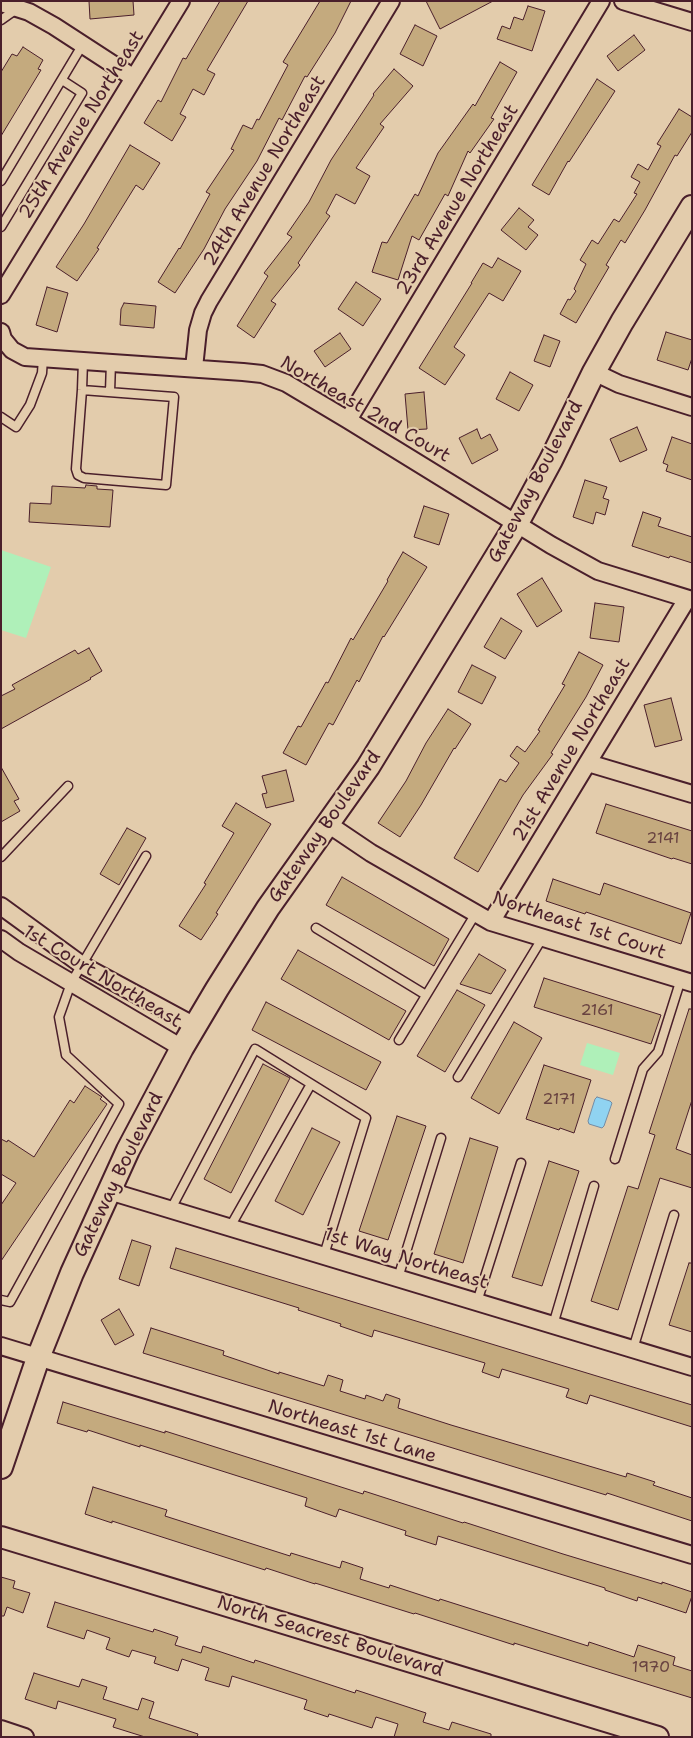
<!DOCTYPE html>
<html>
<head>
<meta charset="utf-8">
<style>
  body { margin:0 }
  #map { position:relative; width:693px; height:1738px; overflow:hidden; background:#e3ccac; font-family:"Shantell Sans",sans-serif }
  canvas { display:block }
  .frame { position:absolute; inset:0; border:2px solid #4a1f2b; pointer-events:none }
</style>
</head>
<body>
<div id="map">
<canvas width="693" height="1738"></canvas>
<div class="frame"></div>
</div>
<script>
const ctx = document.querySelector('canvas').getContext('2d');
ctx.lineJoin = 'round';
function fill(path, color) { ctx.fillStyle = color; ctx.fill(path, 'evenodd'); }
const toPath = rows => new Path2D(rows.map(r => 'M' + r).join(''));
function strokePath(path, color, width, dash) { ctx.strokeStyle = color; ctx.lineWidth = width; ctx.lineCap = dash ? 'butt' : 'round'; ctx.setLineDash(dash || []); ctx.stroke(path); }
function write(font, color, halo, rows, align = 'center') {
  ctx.font = font + ' "Shantell Sans",sans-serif'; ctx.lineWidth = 4; ctx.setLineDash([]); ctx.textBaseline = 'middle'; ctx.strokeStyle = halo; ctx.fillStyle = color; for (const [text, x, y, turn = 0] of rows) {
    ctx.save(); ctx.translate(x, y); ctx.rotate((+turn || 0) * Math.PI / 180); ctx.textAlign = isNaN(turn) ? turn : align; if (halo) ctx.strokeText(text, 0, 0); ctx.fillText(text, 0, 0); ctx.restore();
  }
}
fill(toPath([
  [1,550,51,567,26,638,1,630],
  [587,1043,620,1053,613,1075,580,1065]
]), '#aff0b9');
const water = toPath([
  [597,1097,610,1101,612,1103,604,1126,602,1128,589,1124,588,1121,595,1099,597,1097]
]);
fill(water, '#90d3f1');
strokePath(water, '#748ba2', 1);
const building = toPath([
  [89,1,133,1,134,15,90,19,89,1],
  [220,1,248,1,207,70,215,74,204,95,193,89,180,114,186,117,172,141,144,123,158,100,161,102,183,58,186,59,220,1],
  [320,1,351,1,335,33,307,77,305,76,282,120,279,118,257,161,225,209,204,249,175,293,158,282,179,248,180,249,210,194,206,192,234,150,231,149,243,125,252,129,257,119,259,120,288,65,283,62,320,1],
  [426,1,493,1,440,29,426,1],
  [528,6,545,11,532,51,497,39,502,26,510,29,514,17,523,20,528,6],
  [415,25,437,36,423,66,400,54,415,25],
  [634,35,645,50,618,71,607,56,634,35],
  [23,47,43,60,38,69,41,70,1,136,1,72,12,54,17,56,23,47],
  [500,62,517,72,491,118,494,119,470,153,468,151,448,196,445,194,419,240,412,236,398,280,372,272,382,242,387,243,415,194,418,196,438,153,473,104,475,106,500,62],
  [394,69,413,86,380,124,384,127,356,168,370,176,355,204,336,194,326,213,330,216,298,263,300,265,271,301,276,304,254,338,237,326,268,276,264,273,292,237,287,234,309,202,331,160,374,95,373,94,394,69],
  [597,79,615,91,569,162,568,161,549,195,532,185,597,79],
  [679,109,692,117,692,132,677,156,675,155,645,210,625,243,621,240,606,265,609,267,576,323,560,314,568,299,570,300,576,291,574,289,586,264,580,260,592,240,598,244,614,219,619,222,637,194,634,193,640,182,631,177,638,164,648,170,661,146,657,144,679,109],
  [130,145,160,163,143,190,136,185,97,248,99,249,77,281,56,267,84,224,130,145],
  [519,208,534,220,528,227,538,235,526,250,501,230,519,208],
  [498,258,521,271,503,301,489,293,454,347,465,355,445,385,419,368,472,283,471,283,483,263,492,268,498,258],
  [356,282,381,299,363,326,338,309,356,282],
  [47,287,68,293,57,332,36,325,47,287],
  [124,303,156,306,154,328,120,325,121,309,124,303],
  [666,332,692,340,692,358,688,370,657,360,666,332],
  [340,333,351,349,325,367,314,351,340,333],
  [544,335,560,341,550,367,534,361,544,335],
  [510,372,533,385,519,411,496,399,510,372],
  [424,392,427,429,408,430,405,394,424,392],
  [637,427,647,450,620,462,610,439,637,427],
  [477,429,481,439,490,434,498,450,472,464,459,438,477,429],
  [672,437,692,444,692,480,666,471,668,465,663,463,672,437],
  [585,480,607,487,603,498,609,500,605,515,596,512,593,524,573,517,585,480],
  [86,485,97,486,97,489,113,490,110,527,29,522,30,503,51,504,52,486,85,488,86,485],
  [424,506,449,514,439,545,414,537,424,506],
  [643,512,661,518,658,526,692,537,692,563,670,556,669,558,632,546,643,512],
  [403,552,427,567,384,637,383,636,359,682,357,680,333,725,329,723,306,765,283,753,298,726,301,727,326,682,328,683,351,638,353,640,388,581,387,580,403,552],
  [542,578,562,611,537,627,517,594,542,578],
  [595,603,624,607,619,642,590,638,595,603],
  [501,618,522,631,505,659,484,647,501,618],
  [89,648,102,671,90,678,91,679,1,729,1,696,15,689,12,685,75,650,78,654,89,648],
  [579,652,603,665,586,697,551,753,553,754,523,795,478,872,454,858,500,779,506,782,519,763,510,756,517,746,525,752,540,731,538,730,565,685,562,684,579,652],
  [472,665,496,677,482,704,458,692,472,665],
  [671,698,682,740,655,747,644,705,671,698],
  [448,709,471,724,455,749,454,748,421,805,400,837,378,823,406,781,426,743,448,709],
  [1,767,19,799,14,801,20,811,1,822,1,767],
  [286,770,294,801,266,808,262,794,267,793,262,776,286,770],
  [236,803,271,824,216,913,218,914,201,940,179,926,206,884,204,883,234,833,222,826,236,803],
  [606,804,692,831,692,864,673,858,672,859,596,833,606,804],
  [127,828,146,838,119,885,100,874,127,828],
  [342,877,449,939,434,966,326,905,342,877],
  [553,879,600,895,604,883,691,913,681,944,586,912,585,914,546,901,553,879],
  [298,950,406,1011,389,1040,281,979,298,950],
  [479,954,506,970,491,994,460,984,479,954],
  [544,978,661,1015,651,1044,534,1007,544,978],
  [457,990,485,1005,445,1072,417,1056,457,990],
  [266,1002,381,1062,366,1090,252,1030,266,1002],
  [689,1009,692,1009,692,1100,676,1149,692,1155,692,1188,660,1178,618,1310,591,1301,628,1186,638,1189,655,1135,649,1133,689,1009],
  [514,1022,542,1038,499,1114,471,1098,514,1022],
  [263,1064,290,1078,231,1193,204,1179,263,1064],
  [544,1065,591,1080,574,1133,560,1128,559,1130,526,1119,544,1065],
  [85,1086,102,1097,100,1099,107,1104,1,1261,1,1205,16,1183,1,1174,1,1139,7,1142,8,1140,34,1157,70,1100,74,1103,85,1086],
  [397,1116,426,1126,388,1240,359,1231,397,1116],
  [312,1128,340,1142,303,1215,275,1201,312,1128],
  [470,1138,498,1147,463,1263,434,1254,470,1138],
  [549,1161,579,1171,542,1286,512,1277,549,1161],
  [132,1240,151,1246,139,1286,119,1279,132,1240],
  [176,1248,692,1405,692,1427,590,1395,587,1404,566,1397,569,1389,502,1369,499,1378,482,1372,485,1363,374,1330,372,1337,340,1326,341,1324,298,1310,299,1308,170,1268,176,1248],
  [689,1263,692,1263,692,1332,669,1325,689,1263],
  [119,1309,134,1335,115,1345,101,1320,119,1309],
  [151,1328,224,1351,223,1355,279,1374,279,1372,324,1386,328,1375,343,1380,340,1391,365,1399,366,1395,383,1401,386,1394,400,1399,398,1408,451,1425,626,1477,627,1473,655,1482,653,1485,692,1498,692,1521,607,1493,606,1495,143,1353,151,1328],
  [63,1402,165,1433,165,1431,363,1494,364,1491,463,1523,464,1522,563,1554,662,1584,662,1582,692,1592,692,1596,686,1613,638,1597,637,1601,605,1590,605,1588,438,1536,436,1545,405,1535,406,1531,339,1509,336,1517,305,1506,307,1498,140,1445,140,1447,88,1430,87,1432,57,1423,63,1402],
  [93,1487,167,1510,165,1516,290,1556,291,1553,340,1568,342,1561,363,1568,360,1579,389,1588,390,1585,439,1601,440,1599,588,1646,589,1642,634,1657,638,1645,675,1657,673,1665,692,1671,692,1698,514,1643,514,1645,415,1613,414,1614,315,1583,315,1584,266,1568,265,1570,112,1521,112,1523,85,1514,93,1487],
  [1,1577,15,1581,13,1588,30,1593,23,1613,7,1607,4,1616,1,1616,1,1577],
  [55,1602,153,1632,154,1629,178,1637,175,1645,201,1653,203,1646,254,1663,255,1660,355,1693,356,1690,426,1713,423,1722,449,1730,452,1722,491,1734,491,1737,394,1737,398,1724,376,1717,372,1728,329,1714,328,1717,304,1709,307,1700,232,1676,229,1687,205,1680,209,1668,182,1659,178,1671,154,1663,156,1657,132,1650,129,1657,106,1649,110,1638,87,1630,84,1639,47,1627,55,1602],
  [34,1673,79,1687,82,1679,107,1687,103,1699,138,1710,142,1698,154,1702,149,1718,198,1734,197,1737,145,1737,113,1727,116,1719,58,1701,56,1709,25,1699,34,1673]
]);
fill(building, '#c4aa7e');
strokePath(building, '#4a1f2b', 1);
const service = toPath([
  [1,20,18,8],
  [1,181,83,44],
  [1,227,82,93,62,80],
  [82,390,174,397,166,485,84,478,78,475,76,469,82,390,83,361],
  [110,392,111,362],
  [1,417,16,427,30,405,42,373,43,358],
  [1,857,68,786],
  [316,928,426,995],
  [399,1040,476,913],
  [458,1077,543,937],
  [615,1159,643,1069,658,1052,681,979],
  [171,1209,255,1049,366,1118,324,1255],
  [230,1227,311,1084],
  [398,1278,441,1138],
  [1,1300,10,1302,119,1104,66,1055,59,1017,71,983,146,856],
  [477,1302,521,1163],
  [553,1325,594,1186],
  [633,1349,674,1215]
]);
const minor = toPath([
  [623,1,692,22],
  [1,3,29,12,54,26,134,78],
  [1,295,181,1],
  [1,332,3,339,12,350,25,357,243,372,262,374,286,383,348,420,551,545,598,571,692,600],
  [194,368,198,330,203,313,209,301,391,1],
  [594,372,619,384,692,407],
  [348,420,601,1],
  [588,763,692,794],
  [328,824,371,853,491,922,692,983],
  [1,906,82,965,195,1026],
  [491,922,687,599],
  [1,939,19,952,182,1048],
  [109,1191,692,1367],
  [1,1346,692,1555],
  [1,1729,25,1737]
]);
const tertiary = toPath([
  [1,1537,658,1737]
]);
const secondary = toPath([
  [1,1467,38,1358,72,1273,128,1150,182,1048,217,989,268,908,368,767,517,523,551,460,594,372,622,322,692,207]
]);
strokePath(service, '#4a1f2b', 11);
strokePath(minor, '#4a1f2b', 20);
strokePath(tertiary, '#4a1f2b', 24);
strokePath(secondary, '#4a1f2b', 26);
strokePath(service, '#e3ccac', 8);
strokePath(minor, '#e3ccac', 16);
strokePath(tertiary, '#e3ccac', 20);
strokePath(secondary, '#e3ccac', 22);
write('16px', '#684240', null, [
  ["2141",663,839],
  ["2161",597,1011],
  ["2171",559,1100],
  ["1970",651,1668]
]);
write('19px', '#4a1f2b', '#e3ccac', [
  ["25th Avenue Northeast",82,125,-58],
  ["24th Avenue Northeast",265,171,-59],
  ["23rd Avenue Northeast",458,200,-59],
  ["Northeast 2nd Court",365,410,30],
  ["Gateway Boulevard",536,482,-62],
  ["21st Avenue Northeast",572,750,-59],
  ["Gateway Boulevard",325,827,-55],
  ["Northeast 1st Court",579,926,18],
  ["1st Court Northeast",102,977,31],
  ["Gateway Boulevard",119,1175,-64],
  ["1st Way Northeast",406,1259,17],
  ["Northeast 1st Lane",352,1432,17],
  ["North Seacrest Boulevard",330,1637,17]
]);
</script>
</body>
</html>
